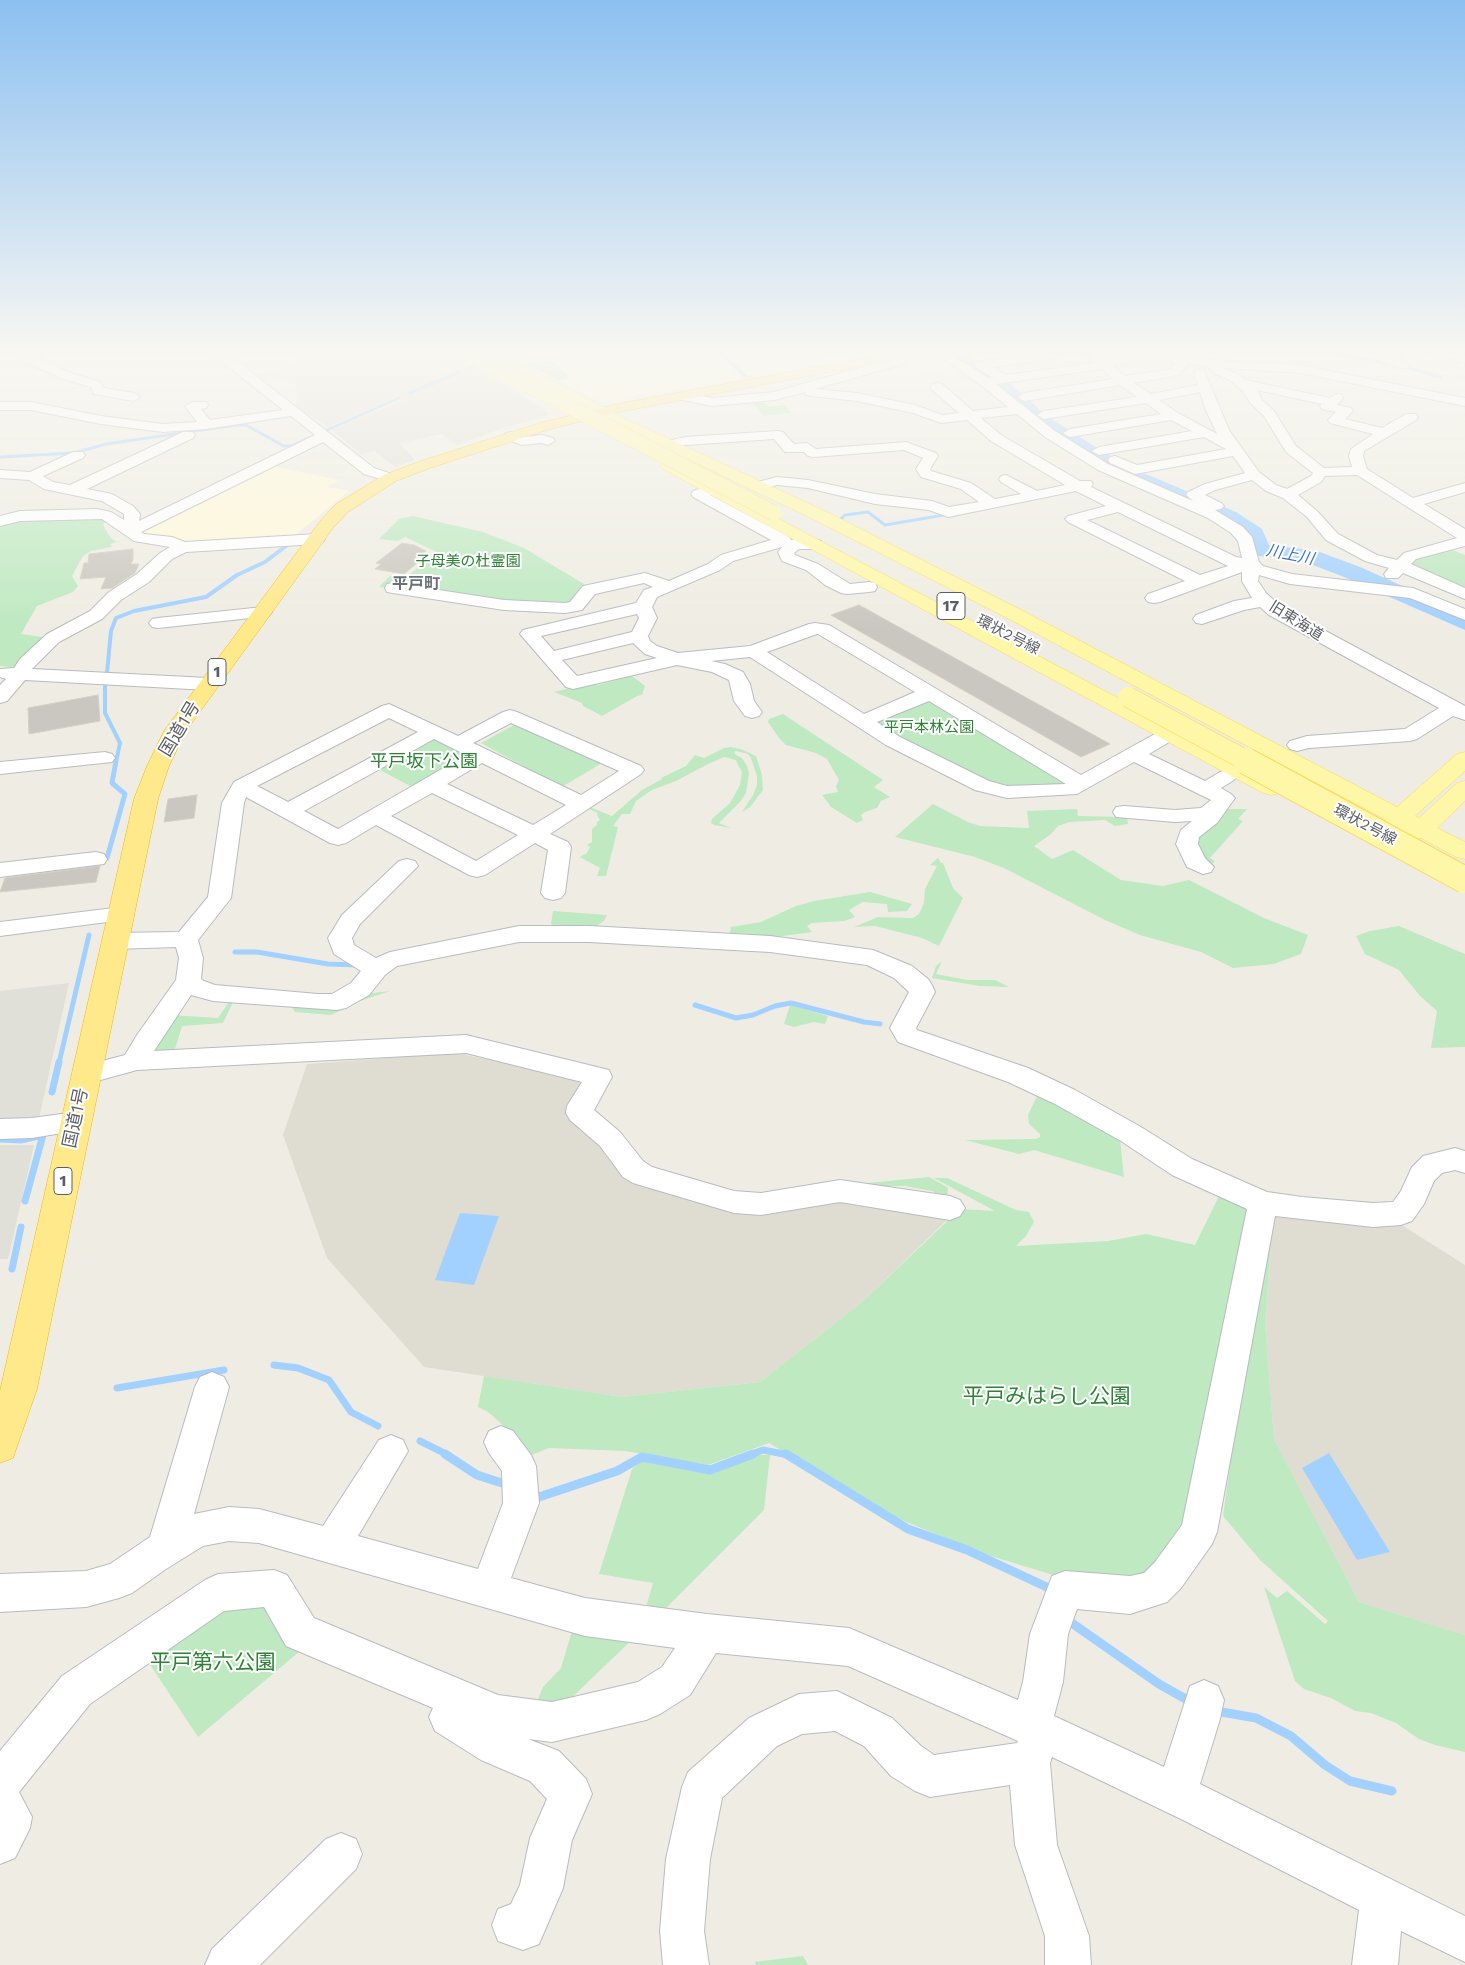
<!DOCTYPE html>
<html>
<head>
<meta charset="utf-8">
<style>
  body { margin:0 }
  canvas { display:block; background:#efede3 }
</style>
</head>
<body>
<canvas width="1465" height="1965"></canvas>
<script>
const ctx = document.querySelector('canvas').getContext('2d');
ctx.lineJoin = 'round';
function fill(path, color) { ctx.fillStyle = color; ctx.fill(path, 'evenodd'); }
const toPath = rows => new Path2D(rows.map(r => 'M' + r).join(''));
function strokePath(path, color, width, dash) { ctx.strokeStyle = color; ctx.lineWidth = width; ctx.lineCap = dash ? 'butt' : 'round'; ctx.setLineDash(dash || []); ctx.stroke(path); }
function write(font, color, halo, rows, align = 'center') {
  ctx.font = font + ' "Work Sans","Noto Sans JP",sans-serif'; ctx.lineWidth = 4; ctx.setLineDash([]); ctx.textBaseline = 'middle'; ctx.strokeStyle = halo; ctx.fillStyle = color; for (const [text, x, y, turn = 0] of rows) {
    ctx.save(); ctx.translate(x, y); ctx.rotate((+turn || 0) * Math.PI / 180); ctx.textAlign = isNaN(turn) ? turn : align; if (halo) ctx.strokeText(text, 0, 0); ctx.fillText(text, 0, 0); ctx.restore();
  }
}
fill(toPath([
  [540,354,721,354,735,368,732,369,741,379,646,396,643,394,631,396,631,399,613,403,600,401,559,381,569,378,542,360,527,364,514,358],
  [728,354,808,354,825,364,754,377],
  [926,356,936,357,959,371,912,373,900,364],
  [268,465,339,480,327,487,349,491,293,537,189,544,146,536,137,531]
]), '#fff9d8');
fill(toPath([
  [314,354,449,354,495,378,549,413,545,417,503,428,457,445,442,434,399,443,415,460,395,467,375,451,361,454,332,430,402,400,394,398,328,427,296,406,297,390,295,385,275,377,260,374],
  [69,983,38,1123,0,1124,0,991],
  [0,1145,34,1145,8,1259,0,1259]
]), '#e0dfd8');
fill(toPath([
  [455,1053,584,1079,572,1102,629,1173,731,1209,840,1199,951,1216,861,1303,760,1382,622,1397,424,1367,327,1258,283,1135,307,1064],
  [1273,1216,1397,1222,1465,1265,1465,1635,1359,1602,1274,1439,1265,1323]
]), '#dfddd2');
fill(toPath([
  [542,360,552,362,559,366,569,378,559,381,527,364],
  [762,399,769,407,785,405,791,413,764,416,751,400],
  [97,516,107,521,103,524,105,529,111,538,117,542,110,544,112,547,91,551,83,556,72,576,78,586,73,592,37,606,21,634,48,638,18,668,0,666,0,521],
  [413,516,483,532,524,548,584,584,568,604,513,602,406,586,396,582,387,588,379,587,390,576,409,575,437,552,405,537,398,541,379,539,399,519],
  [1450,549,1465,555,1465,591,1411,565,1417,558],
  [632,676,645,686,642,695,637,696,602,716,583,706,582,703,554,692,582,685,598,685],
  [922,700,936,702,1067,780,1064,787,1010,790,989,786,905,745,874,720],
  [783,714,883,780,874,787,890,797,881,801,877,808,865,812,861,815,863,820,857,823,831,807,822,795,838,792,836,786,839,780,827,759,816,753,786,745,779,738,768,722,769,719],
  [514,725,584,756,602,763,562,787,481,743],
  [430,736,473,757,418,790,374,767],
  [730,747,741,749,756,756,762,775,763,790,750,807,742,812,753,795,757,785,757,776,751,758,748,754,736,751,734,752,736,755,742,758,747,766,749,774,746,793,740,802,719,823,731,828,714,825,711,823,712,819,730,803,740,785,742,772,738,765,736,760,724,757,708,764,676,781,652,790,636,801,630,814,622,814,613,826,618,827,606,876,597,876,600,868,580,857,587,853,590,847,587,845,592,842,592,829,598,824,596,823,600,820,597,815,598,813,585,807,587,806,612,816,642,790,662,779,661,778,686,766,695,755,704,758,724,748],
  [933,804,968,822,980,826,1029,828,1027,811,1077,809,1078,816,1127,817,1128,824,1115,826,1105,820,1070,822,1058,826,1051,834,1034,846,1052,859,1073,850,1121,880,1163,886,1189,880,1264,918,1308,935,1301,954,1274,964,1233,968,1201,952,1140,935,1105,920,1004,868,975,857,895,837],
  [1224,809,1247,809,1238,819,1243,821,1210,858,1215,861,1210,866,1200,859,1193,836],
  [938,858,941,863,943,863,953,888,963,898,939,946,922,938,875,926,854,927,878,917,913,918,919,914,924,903,925,889,937,866,930,865],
  [870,892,912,904,907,911,888,912,887,904,863,902,849,910,855,917,844,921,812,923,807,926,812,932,761,939,751,934,730,933,731,927,761,922,796,906,814,901],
  [553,911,607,915,604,921,589,931,560,928,551,924],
  [1399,926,1465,954,1465,1047,1431,1048,1437,1011,1420,996,1399,970,1365,954,1356,936,1370,931],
  [942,961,936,974,967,980,995,980,1009,987,980,986,932,978,936,966],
  [390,991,360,1001,331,1015,295,1012,289,1003],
  [231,999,234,1000,223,1023,182,1026,175,1049,162,1053,147,1053,171,1015,218,1018],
  [790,1005,828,1016,825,1024,814,1022,794,1027,784,1024],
  [1038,1094,1120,1139,1124,1177,1034,1150,1019,1154,965,1140,1036,1139,1040,1137,1040,1134,1029,1124,1028,1115],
  [929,1177,947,1187,948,1189,947,1199,932,1191,905,1186,858,1186,858,1184],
  [934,1178,947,1178,1016,1210,1029,1212,1034,1222,1026,1236,1016,1246,1108,1241,1146,1234,1195,1245,1219,1196,1251,1209,1184,1538,1158,1575,1086,1585,978,1552,888,1514,769,1443,708,1465,625,1451,549,1448,529,1456,511,1432,488,1412,478,1407,484,1376,622,1397,760,1382,861,1303,960,1209,995,1211],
  [1273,1216,1265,1323,1274,1439,1359,1602,1465,1635,1465,1752,1435,1745,1419,1739,1396,1723,1371,1713,1355,1711,1331,1698,1304,1689,1295,1681,1264,1587,1277,1598,1287,1591,1325,1624,1328,1621,1260,1560,1223,1516,1244,1364],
  [755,1455,770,1455,764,1510,664,1610,646,1607,653,1583,599,1574,632,1469,644,1460,711,1473],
  [267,1597,306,1646,198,1737,143,1654,218,1603],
  [575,1621,640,1632,562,1707,536,1704,543,1687,561,1668],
  [803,1956,808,1965,756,1965,755,1962]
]), '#bee9c1');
fill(toPath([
  [460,1213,499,1216,474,1285,435,1280],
  [1329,1453,1390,1552,1357,1560,1302,1468]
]), '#a3d1ff');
strokePath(toPath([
  [722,354,745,376],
  [1335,354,1391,364],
  [503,356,509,354],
  [1402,366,1441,377],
  [468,368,473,367],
  [410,393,459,372],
  [0,457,74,453,106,444,237,425,246,425,284,446,291,446,399,398],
  [841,519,845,515,868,512,885,525,950,514]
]), '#a3d1ff', 3);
strokePath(toPath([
  [107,673,111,631,116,618,134,611,206,597,237,575,265,562,290,543],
  [105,686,105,713,120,743,116,762]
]), '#a3d1ff', 4);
strokePath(toPath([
  [107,858,125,794,112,783,116,761],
  [235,952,257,952,328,964,357,965],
  [695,1005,736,1018,753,1015,775,1006,791,1003,864,1022,880,1024],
  [59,1063,89,935]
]), '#a3d1ff', 5);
strokePath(toPath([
  [52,1092,59,1062],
  [0,1139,21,1140,43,1135,25,1201],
  [12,1269,21,1227],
  [274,1365,298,1368,329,1380,351,1412,378,1426],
  [117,1388,224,1370],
  [420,1441,448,1455],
  [749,1455,763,1450,789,1455]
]), '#a3d1ff', 7);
strokePath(toPath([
  [445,1454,477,1475,505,1484],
  [786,1454,908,1529,967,1550,1051,1589],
  [539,1497,617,1471,642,1457,710,1470,753,1454],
  [1066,1619,1159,1684,1191,1702],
  [1216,1711,1256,1718,1291,1736,1325,1765,1350,1781,1392,1791]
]), '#a3d1ff', 9);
fill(toPath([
  [947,354,966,354,1003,378,1050,418,1105,453,1146,474,1236,512,1262,529,1269,545,1317,551,1360,567,1465,614,1465,630,1344,577,1305,562,1252,555,1244,537,1222,520,1132,482,1091,461,1038,426,991,386,947,354]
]), '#a3d1ff');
const building = toPath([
  [402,543,414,545,426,551,419,557,423,558,404,574,375,569,381,564,376,563,402,543],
  [133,549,133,559,131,564,139,564,135,573,112,588,101,589,106,577,80,579,84,563,88,563,89,554,133,549],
  [859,605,1110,744,1081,757,831,615,859,605],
  [98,695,100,721,29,734,28,708,98,695],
  [197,795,194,818,164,822,168,799,197,795],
  [100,866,96,882,0,892,5,878,100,866]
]);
fill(building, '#cac7c0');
strokePath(building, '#d4d0c1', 1);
const minor = toPath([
  [16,354,29,354,71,373,100,382,104,388,134,393,140,397,134,401,94,394,91,387,63,379,25,362,16,354],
  [212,354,226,354,237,361,374,468,395,475,397,478,395,481,390,482,364,474,323,442,141,532,144,534,172,537,185,542,317,534,323,536,325,539,323,542,317,544,186,552,172,559,149,582,121,600,102,619,59,642,32,669,208,678,215,680,217,684,215,688,208,690,25,680,7,701,0,703,0,685,6,679,0,677,0,669,14,668,20,659,47,634,90,611,109,592,137,574,160,553,170,547,134,541,102,519,20,521,0,526,0,516,20,511,97,509,111,512,124,520,124,514,102,501,44,489,29,480,0,478,0,470,30,472,73,452,83,452,85,455,83,458,43,476,53,482,70,485,183,432,193,432,195,435,193,438,87,489,112,494,133,506,140,514,139,521,315,435,291,416,206,429,163,432,101,424,31,410,0,410,0,402,31,402,101,416,163,424,197,422,185,406,192,402,206,402,208,405,206,408,201,409,210,420,283,410,212,354],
  [891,354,899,354,905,361,900,365,815,389,857,393,915,405,942,415,959,413,932,390,931,387,932,384,937,383,942,384,973,411,1008,407,981,385,936,354,950,354,988,378,992,377,977,368,975,365,977,362,1033,354,1061,354,1055,358,993,367,1006,375,1095,363,1086,354,1099,354,1107,361,1133,354,1174,354,1214,360,1300,365,1465,398,1465,406,1300,373,1223,368,1238,374,1245,380,1330,398,1337,394,1342,395,1343,398,1337,405,1351,408,1353,411,1345,419,1382,428,1406,414,1416,414,1418,417,1416,420,1364,451,1363,456,1367,469,1413,498,1465,483,1465,492,1424,504,1465,529,1465,546,1416,559,1411,564,1465,588,1465,599,1403,573,1398,578,1386,578,1384,574,1389,568,1365,561,1326,540,1307,517,1283,498,1266,491,1252,480,1215,490,1205,495,1221,503,1224,506,1221,509,1215,510,1243,527,1252,537,1259,562,1263,566,1292,574,1413,588,1465,609,1465,620,1410,598,1290,584,1259,575,1258,581,1266,593,1281,607,1465,706,1465,720,1453,716,1417,739,1410,741,1309,748,1297,751,1290,749,1287,745,1290,741,1307,736,1405,729,1439,708,1269,615,1260,607,1244,610,1202,624,1196,623,1193,619,1196,615,1234,601,1252,598,1242,581,1242,572,1160,602,1154,603,1148,602,1145,598,1148,594,1185,581,1068,522,1065,519,1068,516,1106,506,1076,491,948,517,929,510,875,504,808,488,777,485,759,490,754,489,752,486,754,483,777,477,808,480,875,494,932,501,949,507,979,502,961,489,921,477,916,469,923,458,904,450,813,457,808,456,804,452,785,452,774,439,685,445,668,449,661,445,663,442,685,437,778,431,783,432,794,444,807,443,816,449,906,442,936,453,938,456,930,469,931,471,971,483,995,499,1021,494,1001,482,999,479,1001,476,1006,475,1037,491,1065,485,991,441,967,420,941,423,913,413,857,401,811,396,806,395,805,392,775,400,712,406,678,399,677,396,683,392,712,398,774,392,891,359,889,356,891,354],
  [1150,357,1177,362,1171,369,1125,376,1113,366,1150,357],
  [1189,363,1209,367,1215,374,1230,380,1243,391,1251,404,1264,416,1286,452,1313,473,1311,476,1287,489,1276,485,1259,472,1229,430,1204,370,1196,370,1194,373,1198,385,1151,394,1134,383,1179,375,1189,363],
  [1102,369,1113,379,1024,393,1018,397,1024,401,1120,385,1137,397,1044,411,1037,415,1044,419,1146,403,1161,414,1070,429,1063,433,1070,437,1171,420,1192,431,1099,447,1092,451,1099,455,1204,437,1226,449,1137,465,1115,456,1110,457,1108,460,1110,463,1135,474,1233,456,1245,473,1205,484,1188,492,1186,495,1193,501,1108,464,1055,431,996,384,1102,369],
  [1257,390,1322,404,1320,406,1322,409,1336,412,1328,420,1330,423,1373,434,1351,449,1349,456,1352,467,1324,468,1296,446,1274,411,1262,400,1257,390],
  [1200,392,1205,408,1217,434,1178,413,1159,400,1200,392],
  [1017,414,1045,437,1098,470,1208,518,1231,533,1238,541,1242,558,1236,557,1091,487,1093,484,1091,481,1080,481,1001,435,981,418,1017,414],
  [1357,475,1406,506,1457,538,1404,553,1397,560,1377,555,1338,534,1317,511,1298,495,1321,482,1325,476,1357,475],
  [1118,512,1226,565,1228,566,1200,575,1087,520,1118,512],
  [1369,354,1385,354,1407,362,1409,365,1407,368,1399,368,1371,357,1369,354],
  [1446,354,1465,355,1465,363,1448,357,1446,354],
  [511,432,524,437,542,435,553,438,555,441,548,445,541,443,522,445,506,439,504,436,506,433,511,432],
  [711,485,716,486,718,489,710,495,789,537,791,540,815,539,821,541,823,544,821,547,815,549,799,549,794,553,795,555,818,564,850,584,869,582,875,583,877,587,875,591,869,592,847,594,841,593,825,585,806,570,782,561,778,552,782,547,733,561,720,570,657,597,652,607,657,618,648,636,650,641,657,646,678,653,750,646,809,624,815,623,829,625,1081,775,1162,730,1169,728,1176,730,1179,734,1176,738,1149,754,1205,781,1220,772,1227,770,1234,772,1237,776,1234,780,1221,788,1231,794,1235,798,1217,823,1199,837,1198,844,1205,858,1214,867,1211,872,1203,874,1187,867,1176,844,1181,830,1192,821,1175,822,1116,817,1113,812,1116,807,1124,806,1175,810,1201,808,1211,800,1134,762,1077,794,1007,798,975,790,886,745,750,657,711,661,725,664,743,672,750,684,754,701,762,712,759,716,752,718,745,716,734,701,729,680,712,672,677,665,573,689,566,687,520,634,523,630,636,603,644,590,653,587,644,583,595,594,582,610,565,613,504,610,393,593,387,592,385,588,387,584,393,583,504,600,565,603,570,602,583,586,645,573,669,581,708,564,721,555,771,540,693,497,691,494,693,491,711,485],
  [637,614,639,618,632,632,554,651,541,636,637,614],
  [817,634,818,634,915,692,864,714,767,652,817,634],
  [633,643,645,654,657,658,577,676,562,660,633,643],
  [929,701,1066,784,1007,786,989,781,900,737,877,722,929,701],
  [263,607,269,608,272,612,269,616,158,628,152,627,149,623,152,619,158,618,263,607],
  [389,704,458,736,503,712,510,710,517,712,641,766,644,770,641,774,550,834,568,842,571,847,565,893,561,898,553,900,545,898,541,893,548,850,535,843,485,875,477,877,469,875,376,825,346,843,338,845,330,843,246,797,244,803,231,898,198,940,203,958,201,979,204,981,215,985,318,994,332,994,351,983,361,971,334,954,328,938,342,915,399,861,407,859,415,861,418,866,360,924,352,938,354,945,376,958,390,952,519,926,589,926,770,936,873,950,912,966,928,979,932,985,935,992,916,1028,917,1030,1028,1068,1075,1090,1141,1127,1192,1159,1267,1192,1302,1197,1373,1203,1393,1202,1401,1191,1412,1167,1423,1156,1455,1148,1465,1151,1465,1173,1455,1170,1442,1173,1434,1181,1424,1204,1412,1221,1401,1225,1373,1227,1275,1216,1217,1532,1212,1544,1181,1588,1167,1602,1130,1614,1077,1609,1068,1634,1063,1682,1054,1716,1164,1767,1190,1686,1204,1680,1218,1686,1224,1700,1220,1719,1200,1784,1465,1916,1465,1962,1401,1931,1398,1965,1352,1965,1359,1910,1183,1820,1052,1757,1050,1763,1057,1845,1089,1936,1091,1965,1045,1965,1045,1936,1015,1845,1010,1785,930,1797,915,1791,891,1776,864,1746,835,1731,802,1734,777,1746,722,1798,710,1859,704,1931,709,1965,663,1965,660,1931,666,1859,682,1787,688,1772,749,1718,799,1694,837,1691,892,1718,921,1746,934,1755,1017,1743,1018,1741,848,1666,716,1653,690,1695,660,1714,646,1720,552,1742,528,1739,559,1751,586,1779,592,1794,572,1840,563,1888,539,1944,523,1950,498,1941,492,1925,498,1909,511,1904,520,1885,530,1838,547,1799,530,1781,481,1760,435,1731,429,1717,433,1708,286,1646,264,1607,224,1611,90,1704,19,1792,32,1817,30,1828,15,1858,0,1864,0,1751,62,1676,205,1580,218,1574,274,1570,287,1575,314,1618,498,1695,552,1702,638,1682,662,1667,675,1648,585,1636,259,1543,229,1541,203,1546,166,1569,132,1593,119,1598,86,1607,0,1612,0,1574,86,1571,110,1564,150,1537,195,1387,200,1377,212,1372,224,1377,229,1387,194,1514,229,1507,259,1509,323,1526,379,1440,391,1435,403,1440,408,1451,358,1536,478,1569,503,1503,502,1471,489,1453,484,1442,489,1431,501,1426,513,1431,531,1455,536,1466,539,1503,511,1578,585,1598,707,1614,849,1628,1018,1700,1023,1682,1030,1634,1052,1576,1065,1571,1130,1576,1144,1573,1155,1562,1182,1525,1247,1209,1172,1175,1121,1141,1055,1104,1008,1082,898,1042,890,1028,909,992,894,978,867,965,770,952,589,942,519,942,397,966,385,975,369,995,346,1008,337,1010,213,1001,191,995,154,1051,466,1035,609,1070,612,1077,594,1110,620,1132,643,1161,652,1167,734,1191,761,1193,840,1180,950,1196,960,1200,965,1208,960,1216,950,1220,840,1202,761,1215,734,1213,633,1183,623,1177,600,1146,570,1120,566,1113,567,1106,582,1082,466,1053,137,1070,86,1084,76,1082,73,1075,76,1068,125,1055,137,1035,176,980,179,958,176,947,115,949,106,946,103,941,106,936,115,933,179,932,208,897,222,803,234,782,382,706,389,704],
  [389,718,418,732,288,802,257,786,389,718],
  [511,723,619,771,581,795,473,743,511,723],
  [434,739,466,755,338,829,304,811,434,739],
  [482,763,566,805,533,825,447,784,482,763],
  [432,793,518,835,476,861,391,816,432,793],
  [105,752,112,754,115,758,112,762,0,774,0,762,105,752],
  [96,852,104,854,107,859,104,864,0,877,0,863,96,852],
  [122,907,130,909,134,914,130,919,0,936,0,922,122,907],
  [76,1112,86,1115,90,1122,86,1129,32,1138,0,1139,0,1119,32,1118,76,1112],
  [341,1833,356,1839,362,1854,356,1869,260,1965,205,1965,212,1949,326,1839,341,1833]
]);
const major = toPath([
  [484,354,501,354,624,418,827,512,1025,612,1397,807,1457,754,1465,752,1465,771,1415,816,1419,818,1457,783,1465,781,1465,801,1437,828,1465,842,1465,859,1456,857,1421,838,1406,843,1397,841,1395,837,1382,836,1379,831,1386,820,1011,620,815,520,614,424,486,357,484,354],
  [669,461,1279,783,1283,788,1279,793,1271,795,1263,793,663,469,661,466,663,463,669,461]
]);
const highway = toPath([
  [885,354,912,354,905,358,618,412,550,429,430,468,396,481,348,512,333,528,186,731,169,766,158,799,37,1389,13,1458,0,1463,0,1391,134,799,147,766,164,731,321,520,336,504,384,475,418,462,540,423,618,404,885,354]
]);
strokePath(minor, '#b8bbc0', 2);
strokePath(major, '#fbd750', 1);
strokePath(highway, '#f2b600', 1);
fill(minor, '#fff');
fill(major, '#fff7a8');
fill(highway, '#ffe98a');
strokePath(toPath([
  [1408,354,1465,380],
  [1428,354,1465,370]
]), '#b5b6b6', 2, [0.5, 4]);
const majorBridgeFar2 = toPath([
  [468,354,774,513]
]);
const majorBridgeFar1 = toPath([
  [1128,697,1249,762]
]);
const majorBridge = toPath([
  [1246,761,1465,880]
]);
strokePath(majorBridgeFar2, '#fbd750', 16, []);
strokePath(majorBridgeFar1, '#fbd750', 21, []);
strokePath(majorBridge, '#fbd750', 28, []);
strokePath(majorBridgeFar2, '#fff7a8', 15);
strokePath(majorBridgeFar1, '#fff7a8', 20);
strokePath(majorBridge, '#fff7a8', 26);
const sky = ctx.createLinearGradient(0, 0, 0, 629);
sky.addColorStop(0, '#8cc0f1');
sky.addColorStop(0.56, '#f8f7f2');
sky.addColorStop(1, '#f8f7f200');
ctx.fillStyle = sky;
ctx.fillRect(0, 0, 1465, 629);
write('15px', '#2e8237', '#fff', [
  ["子母美の杜霊園",468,562],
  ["平戸本林公園",929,728]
]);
write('15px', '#5b5f65', '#fff', [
  ["旧東海道",1296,621,32],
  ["環状2号線",1008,635,27],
  ["環状2号線",1365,825,28]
]);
write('italic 16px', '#3b74c3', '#fff', [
  ["川上川",1290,555,11]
]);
write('bold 16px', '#6c7177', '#fff', [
  ["平戸町",416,584]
]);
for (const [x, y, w] of [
  [951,606,28],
  [217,672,18],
  [63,1181,18]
]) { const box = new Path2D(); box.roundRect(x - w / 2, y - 13.5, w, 27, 4); ctx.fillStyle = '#fff'; ctx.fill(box); strokePath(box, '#5b5f65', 1); }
write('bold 16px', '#5b5f65', null, [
  ["17",951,606],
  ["1",217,672],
  ["1",63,1181]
]);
write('18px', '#5b5f65', '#fff', [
  ["国道1号",180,729,-59],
  ["国道1号",76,1118,-78]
]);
write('18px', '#2e8237', '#fff', [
  ["平戸坂下公園",424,762]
]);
write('21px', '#2e8237', '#fff', [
  ["平戸みはらし公園",1047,1397],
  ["平戸第六公園",213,1663]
]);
</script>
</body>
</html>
